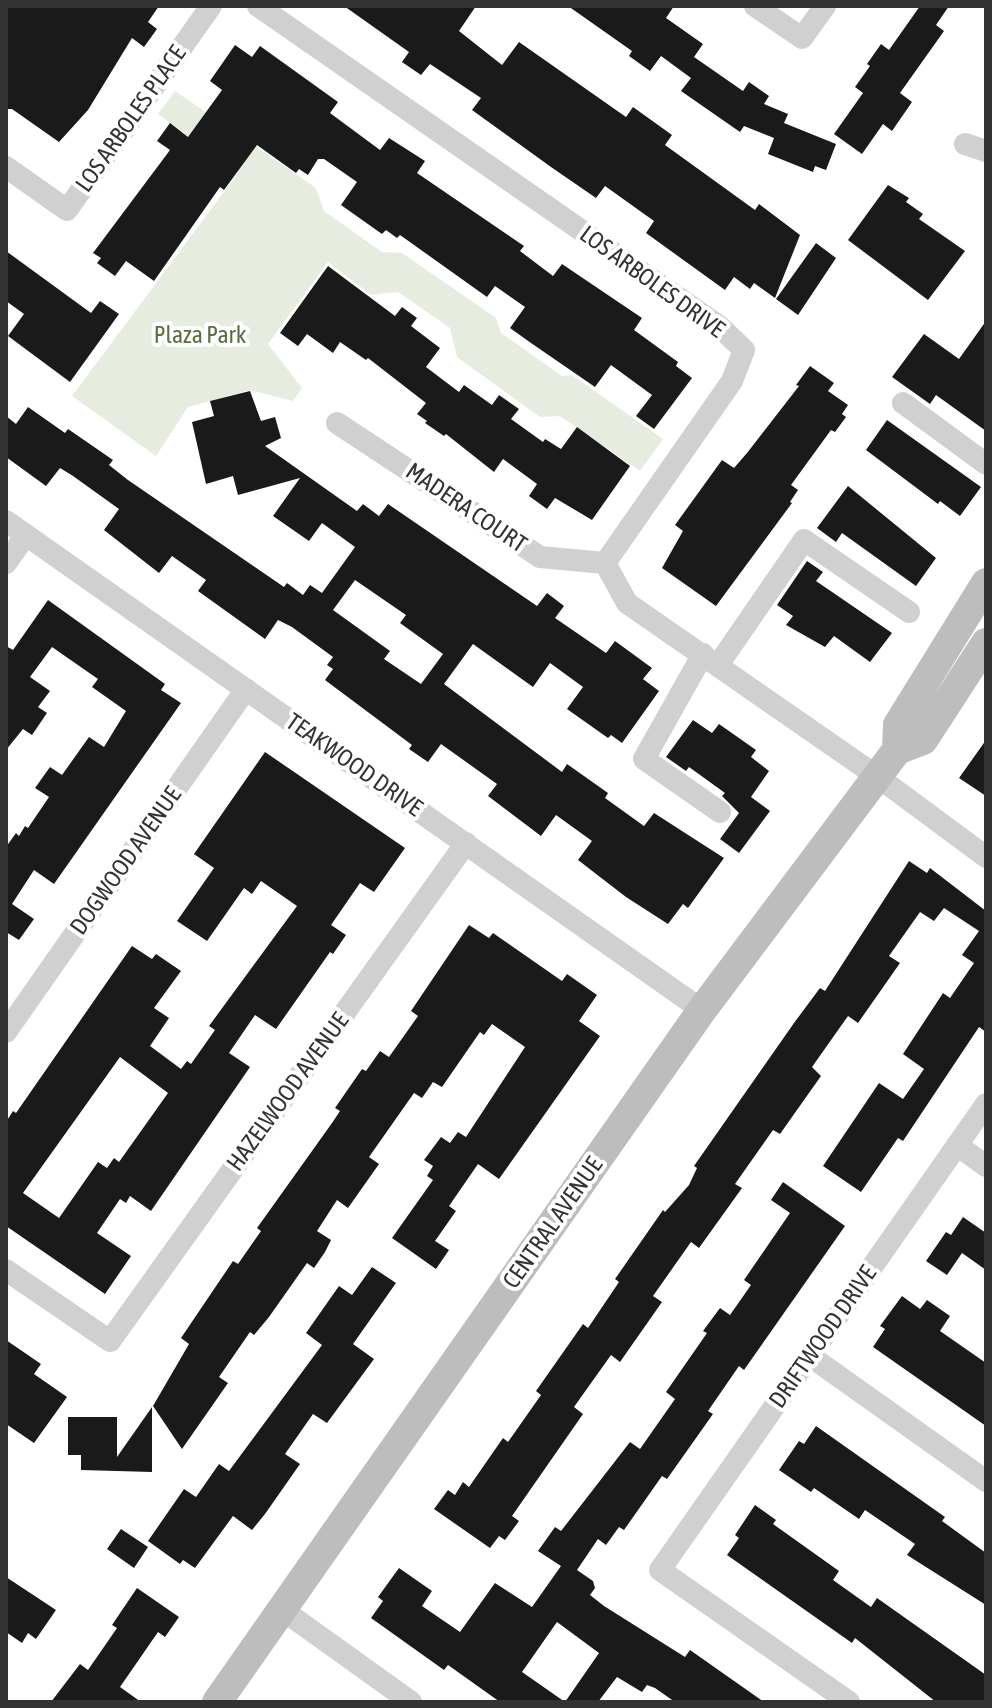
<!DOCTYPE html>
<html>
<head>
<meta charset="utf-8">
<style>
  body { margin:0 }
  #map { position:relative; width:992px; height:1708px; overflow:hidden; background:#fff; font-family:"Asap Condensed",sans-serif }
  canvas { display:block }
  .frame { position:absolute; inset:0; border:8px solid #333; pointer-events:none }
</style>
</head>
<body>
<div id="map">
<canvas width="992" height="1708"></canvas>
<div class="frame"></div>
</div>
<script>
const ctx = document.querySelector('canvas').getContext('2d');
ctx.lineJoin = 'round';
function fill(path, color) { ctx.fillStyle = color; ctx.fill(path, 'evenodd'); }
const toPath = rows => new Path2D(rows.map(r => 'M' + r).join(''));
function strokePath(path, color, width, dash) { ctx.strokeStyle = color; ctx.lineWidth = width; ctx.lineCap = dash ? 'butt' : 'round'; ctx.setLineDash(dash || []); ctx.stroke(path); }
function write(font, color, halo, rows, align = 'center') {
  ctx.font = font + ' "Asap Condensed",sans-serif'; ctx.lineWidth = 8; ctx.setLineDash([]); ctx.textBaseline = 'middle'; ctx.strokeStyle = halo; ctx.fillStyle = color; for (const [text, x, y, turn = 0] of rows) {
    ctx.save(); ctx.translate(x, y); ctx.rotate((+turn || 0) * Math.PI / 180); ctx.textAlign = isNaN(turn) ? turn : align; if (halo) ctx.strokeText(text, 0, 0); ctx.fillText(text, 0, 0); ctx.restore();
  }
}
fill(toPath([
  [175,91,316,188,324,211,382,252,402,253,496,318,501,333,562,376,572,375,663,439,640,471,560,416,540,417,457,357,450,328,398,292,371,295,328,262,268,344,302,388,293,401,250,390,188,407,156,456,72,396,238,173,158,114]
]), '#e6ecdf');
fill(toPath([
  [6,6,159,6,148,22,157,29,144,47,132,38,88,110,59,142,12,109,6,109],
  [344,6,476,6,459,31,502,65,519,42,626,117,633,107,672,135,665,145,755,210,759,204,800,235,775,298,754,283,750,289,734,277,725,290,646,233,654,221,605,186,596,198,551,167,472,110,481,98,430,64,421,75,402,62,409,52],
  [568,6,674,6,666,18,703,44,694,57,743,91,749,82,769,96,764,104,788,114,784,123,836,144,826,170,815,166,813,172,768,154,774,138,744,126,740,132,681,91,691,78,661,56,650,71,629,56,632,51],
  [920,6,949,6,936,25,944,31,900,93,912,102,892,131,883,124,862,154,834,134,863,93,855,87,870,66,867,64,881,44,889,50],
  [235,45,252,57,260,46,338,102,330,113,380,150,389,138,425,161,417,173,524,246,520,251,553,276,562,264,642,318,634,330,678,362,676,366,692,378,654,429,636,416,652,395,611,365,595,387,531,343,510,328,525,307,495,286,487,297,400,235,397,238,386,230,382,234,341,205,357,182,324,159,318,159,308,175,299,169,296,173,257,145,224,190,220,187,154,281,126,261,115,276,97,263,101,258,93,253,170,150,157,141,170,123,188,137,222,90,210,81],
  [888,185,909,198,906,202,923,214,919,219,965,251,928,300,848,240],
  [816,243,836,258,798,315,776,299],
  [6,251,91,313,100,301,119,314,70,382,8,336,24,314,6,301],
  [328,266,395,316,402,307,417,318,411,326,440,348,426,367,459,392,464,385,492,405,499,395,519,409,511,419,543,442,545,439,561,449,577,427,630,466,592,520,555,498,547,509,529,496,537,484,503,459,494,472,446,434,444,436,425,423,427,421,417,414,426,403,368,358,366,360,340,342,333,353,307,334,298,346,280,333],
  [986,321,986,431,936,395,930,404,892,377,924,334,959,359],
  [810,366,834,383,828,391,848,405,842,414,846,417,835,432,831,430,791,485,798,490,790,502,792,503,716,606,662,568,683,531,675,525,722,460,734,468,747,453,799,386,796,385],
  [250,391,261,421,275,417,281,438,265,446,357,511,363,504,379,516,388,504,537,606,547,593,564,606,555,618,606,653,615,641,652,668,643,679,659,691,622,743,611,735,608,738,567,709,583,687,550,663,533,687,473,644,444,684,562,772,567,764,608,793,605,798,644,826,654,813,724,858,688,908,683,904,668,924,626,897,578,860,592,841,556,815,541,836,488,796,497,784,441,744,428,762,409,749,412,745,325,680,333,669,327,665,333,657,292,627,278,620,265,639,198,591,206,580,172,556,159,573,104,530,119,509,73,476,60,468,46,486,6,457,6,416,16,424,28,407,65,433,68,429,113,460,109,465,128,480,284,587,287,583,303,595,310,585,322,593,355,547,322,523,309,541,273,516,300,478,238,495,233,476,206,484,192,422,214,416,210,401],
  [355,580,406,615,400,623,443,654,421,684,384,659,390,651,333,610],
  [887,420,981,487,960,516,940,501,938,504,866,450],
  [848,486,936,558,916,586,842,533,836,542,817,528],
  [807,561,823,572,816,581,892,633,870,662,834,636,825,647,786,625,793,616,777,605],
  [48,600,165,684,161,690,181,703,54,884,34,870,12,904,34,919,19,940,6,932,6,847,16,833,19,836,25,826,28,828,49,797,35,788,50,767,62,775,89,737,104,747,126,711,92,687,98,679,52,647,30,677,50,691,38,707,47,713,32,735,23,729,6,750,6,646,13,650],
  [693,720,712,733,719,724,756,750,751,757,769,771,751,797,770,811,739,853,720,839,739,813,722,796,725,793,689,767,686,771,666,757],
  [986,740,986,796,959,778],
  [265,752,405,848,374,892,360,883,331,925,346,935,333,954,330,952,276,1029,255,1015,229,1053,250,1067,151,1211,130,1196,126,1203,120,1199,97,1233,131,1256,105,1294,6,1226,6,1122,13,1111,16,1113,132,946,152,959,156,954,181,971,154,1008,169,1018,150,1046,181,1069,187,1061,191,1064,215,1030,209,1026,297,906,261,881,252,894,244,888,207,941,177,921,214,868,194,854],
  [120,1057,168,1093,119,1162,114,1158,107,1168,98,1162,59,1218,23,1193],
  [909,861,927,873,930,868,986,911,986,1032,979,1027,903,1141,898,1138,861,1192,823,1166,879,1083,903,1099,924,1069,903,1054,943,993,950,998,974,963,962,955,979,931,944,908,934,921,920,912,889,956,900,963,858,1023,848,1016,812,1067,821,1076,780,1134,773,1130,735,1184,742,1188,699,1248,691,1242,653,1296,662,1302,620,1362,611,1355,574,1407,583,1414,512,1516,519,1521,505,1540,499,1536,490,1548,434,1509,448,1490,455,1495,463,1482,469,1487,503,1438,508,1442,541,1395,536,1391,583,1324,588,1328,619,1282,615,1279,663,1210,665,1212,689,1185,697,1168,694,1166,794,1023,820,988,825,991],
  [469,925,489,938,493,933,562,981,567,974,597,995,579,1021,600,1036,499,1179,478,1164,449,1206,456,1211,435,1241,449,1250,436,1269,392,1238,433,1180,427,1176,433,1166,424,1160,441,1137,450,1143,458,1132,466,1137,525,1047,492,1024,484,1035,480,1032,442,1087,433,1082,422,1098,414,1093,369,1157,379,1164,348,1208,337,1200,317,1231,331,1240,325,1252,314,1268,307,1263,269,1317,254,1335,250,1332,219,1377,228,1383,182,1449,153,1406,189,1344,181,1338,233,1261,238,1264,261,1231,257,1228,332,1123,340,1111,335,1108,362,1069,366,1071,380,1051,389,1057,418,1016,411,1011],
  [783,1182,845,1226,744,1370,739,1366,708,1411,713,1414,667,1479,662,1476,624,1530,619,1527,606,1545,598,1539,577,1570,593,1581,595,1588,590,1595,604,1606,685,1657,690,1650,764,1702,675,1702,655,1688,647,1685,642,1692,617,1677,598,1702,500,1702,448,1665,444,1670,371,1618,383,1601,378,1597,399,1568,432,1591,422,1606,460,1632,495,1583,532,1607,561,1566,538,1551,555,1527,561,1531,630,1442,640,1449,675,1399,666,1392,707,1333,703,1331,720,1308,730,1315,751,1285,744,1280,790,1213,771,1200],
  [557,1622,599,1653,565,1702,522,1672],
  [963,1217,986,1233,986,1270,962,1253,947,1275,926,1261,946,1232,951,1235],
  [372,1267,396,1283,353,1344,374,1359,327,1423,313,1414,285,1454,300,1464,265,1514,252,1530,233,1516,195,1568,183,1560,180,1564,148,1541,184,1489,196,1497,219,1464,229,1471,322,1345,306,1333,339,1286,352,1295],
  [902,1296,920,1309,927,1300,950,1316,940,1331,986,1363,986,1426,873,1347,885,1329,880,1326],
  [6,1340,41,1364,34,1374,67,1397,34,1443,6,1424],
  [152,1407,152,1472,81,1470,81,1455,68,1455,68,1417,117,1417,117,1457],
  [816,1426,945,1517,942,1521,986,1553,986,1605,907,1555,915,1544,865,1510,859,1519,814,1488,811,1492,779,1470,799,1441,804,1444],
  [755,1505,776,1520,773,1524,839,1571,833,1580,871,1607,877,1598,986,1675,986,1702,936,1702,855,1638,852,1643,727,1555,739,1538,735,1535],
  [121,1529,148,1547,134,1568,107,1549],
  [6,1577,56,1610,36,1639,28,1633,22,1643,6,1632],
  [137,1588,179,1617,165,1637,158,1632,120,1687,141,1702,51,1702,80,1664,88,1670,117,1628,112,1625]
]), '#1a1a1a');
strokePath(toPath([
  [258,6,719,326,744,350,732,381,605,563],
  [755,6,802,38,825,6],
  [965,144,986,151],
  [6,167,67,210,211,6],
  [903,403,986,464],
  [337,423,540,557,605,563],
  [6,521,702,1010],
  [6,563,26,535],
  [605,563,627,603,878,777,986,857],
  [703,654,644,759,720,812],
  [718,665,804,540,909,612],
  [6,1032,246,689],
  [957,1145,986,1166],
  [6,1270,110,1341,466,843],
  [810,1356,986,1481],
  [284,1611,411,1702],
  [849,1702,660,1570,986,1104]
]), '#d0d0d0', 22);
strokePath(toPath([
  [897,750,923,740,986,643],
  [217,1702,702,1010,897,750,898,725,986,583]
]), '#bdbdbd', 30);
write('24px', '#333', '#fff', [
  ["LOS ARBOLES PLACE",131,119,-55],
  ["LOS ARBOLES DRIVE",652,282,36],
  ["MADERA COURT",466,508,34],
  ["TEAKWOOD DRIVE",354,765,35],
  ["DOGWOOD AVENUE",126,861,-55],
  ["HAZELWOOD AVENUE",288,1092,-54],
  ["CENTRAL AVENUE",553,1223,-55],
  ["DRIFTWOOD DRIVE",823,1337,-55]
]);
write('24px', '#56703f', '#fff', [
  ["Plaza Park",200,335]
]);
</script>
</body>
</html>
